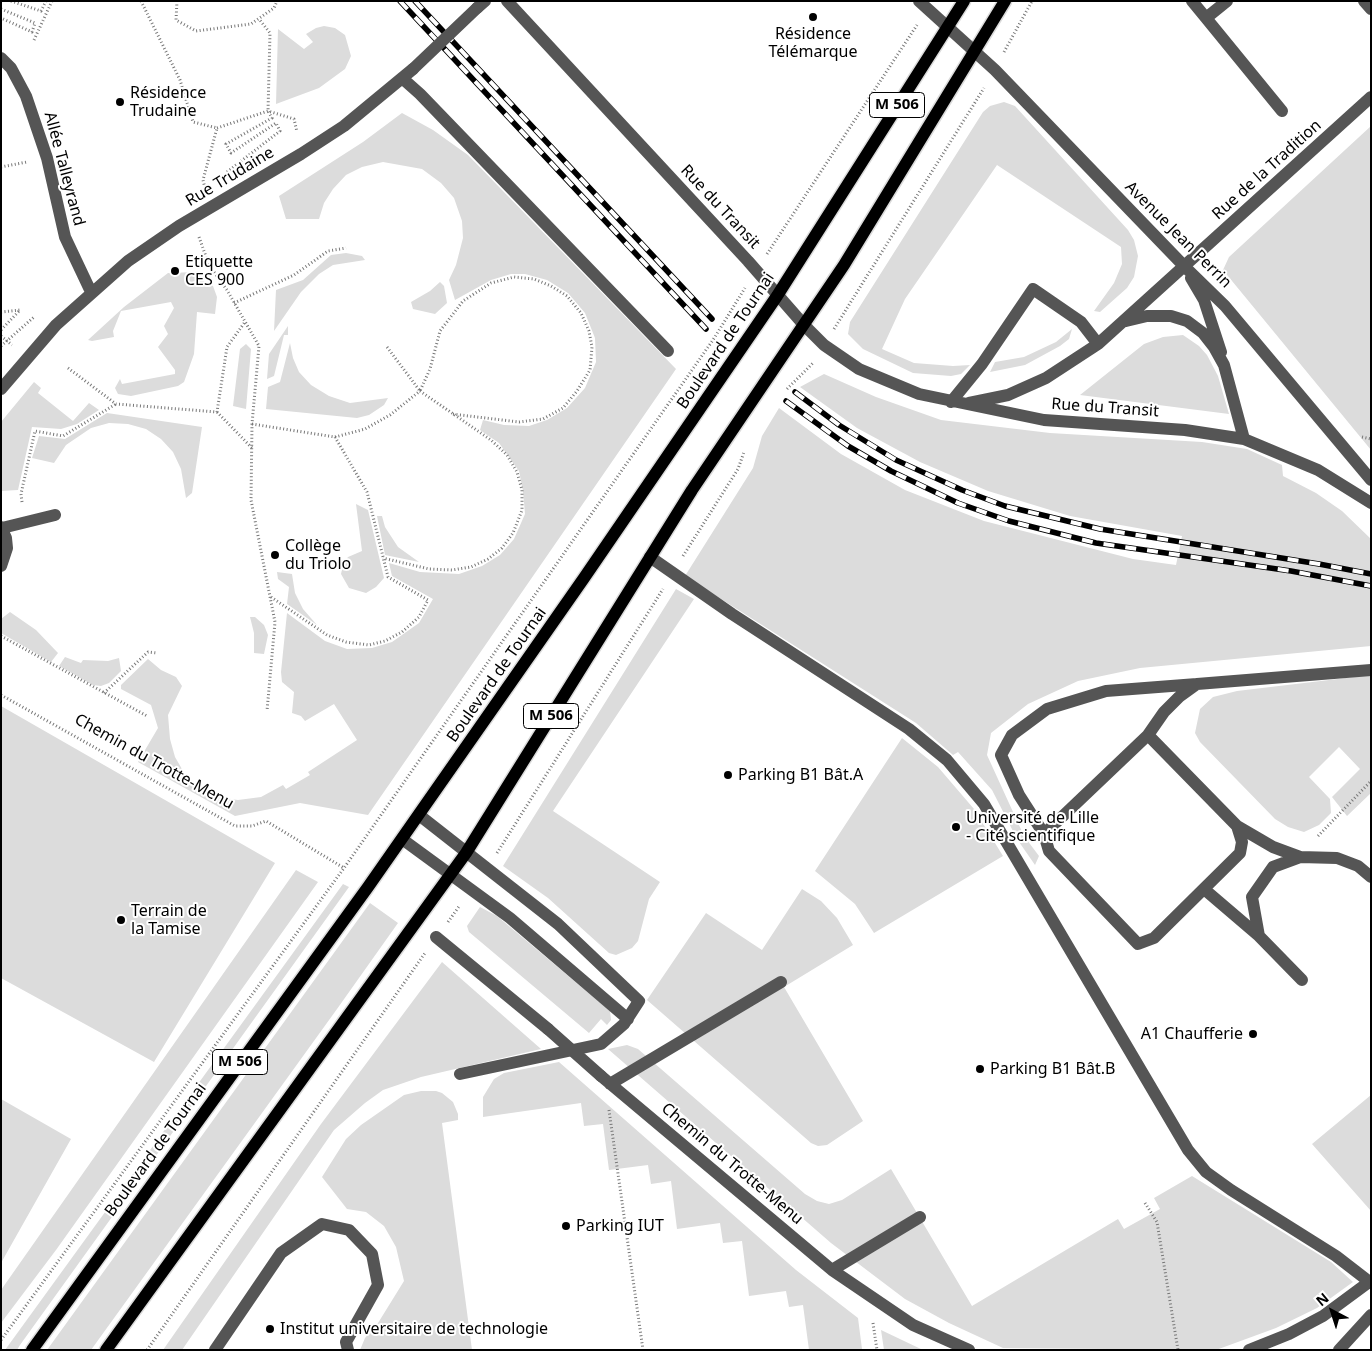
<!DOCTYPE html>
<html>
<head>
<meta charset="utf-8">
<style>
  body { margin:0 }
  #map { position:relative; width:1372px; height:1351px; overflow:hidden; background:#fff; font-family:"Noto Sans",sans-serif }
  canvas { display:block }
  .frame { position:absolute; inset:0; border:2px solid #000; pointer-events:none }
  .north { position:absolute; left:1307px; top:1286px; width:50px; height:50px; -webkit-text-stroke:4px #fff; paint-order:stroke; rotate:320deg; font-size:14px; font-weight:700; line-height:20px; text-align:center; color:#000 }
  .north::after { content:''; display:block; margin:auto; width:18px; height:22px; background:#000; clip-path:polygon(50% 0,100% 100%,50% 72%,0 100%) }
</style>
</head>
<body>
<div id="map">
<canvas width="1372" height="1351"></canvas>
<div class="frame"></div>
<div class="north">N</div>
</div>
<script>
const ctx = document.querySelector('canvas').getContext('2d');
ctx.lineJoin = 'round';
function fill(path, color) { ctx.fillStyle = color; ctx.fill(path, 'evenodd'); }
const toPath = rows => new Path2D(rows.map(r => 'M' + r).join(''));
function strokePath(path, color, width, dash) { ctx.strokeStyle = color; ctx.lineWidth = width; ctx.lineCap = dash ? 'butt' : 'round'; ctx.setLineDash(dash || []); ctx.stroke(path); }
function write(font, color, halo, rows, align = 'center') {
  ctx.font = font + ' "Noto Sans",sans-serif'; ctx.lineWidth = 4; ctx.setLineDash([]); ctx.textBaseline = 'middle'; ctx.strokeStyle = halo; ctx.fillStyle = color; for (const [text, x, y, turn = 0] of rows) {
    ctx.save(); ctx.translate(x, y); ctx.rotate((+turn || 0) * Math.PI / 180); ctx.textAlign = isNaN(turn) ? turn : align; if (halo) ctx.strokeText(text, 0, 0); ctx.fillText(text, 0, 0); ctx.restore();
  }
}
fill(toPath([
  [324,26,335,28,345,35,351,56,345,69,319,88,276,104,278,29,304,49,313,42,306,34,316,28],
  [1004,102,1015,106,1128,230,1134,240,1138,256,1134,277,1127,288,1100,312,1094,311,1114,283,1122,264,1121,247,997,165,905,299,882,349,914,363,953,366,970,365,961,374,951,376,913,373,863,349,848,334,850,322,983,112,990,106],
  [402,113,433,130,468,155,676,369,368,815,300,803,235,816,138,762,158,728,151,705,121,689,121,685,148,659,161,670,176,677,182,686,168,715,170,739,175,757,186,776,205,790,224,798,238,800,261,797,283,785,286,789,310,775,308,772,357,740,334,704,305,721,301,716,292,713,294,692,282,682,281,672,287,613,325,641,347,649,372,648,392,642,419,623,433,599,392,576,389,563,420,572,459,574,482,566,500,555,514,539,525,514,523,491,519,471,499,443,480,430,483,420,504,425,529,426,547,420,567,408,585,388,596,362,595,338,585,313,568,293,547,280,525,274,511,274,491,280,455,300,449,280,456,265,463,238,462,221,454,198,441,183,422,169,383,162,362,167,346,175,333,189,324,203,319,219,286,219,279,196,363,142],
  [1371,126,1371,450,1223,270,1229,257],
  [346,253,362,256,365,260,333,265,319,274,301,292,274,331,276,290,303,280,331,255],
  [197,272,204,281,213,286,217,297,215,314,197,312,194,354,184,382,178,386,131,396,118,394,115,388,120,379,122,384,175,374,175,370,158,347,168,334,164,326,174,308,171,302,121,311,113,331,114,337,92,341,88,340,124,307,168,273],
  [440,282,444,286,447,303,435,314,413,309,411,302,430,291],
  [288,326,288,335,284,335,274,376,267,379,269,354],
  [1072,329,1069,339,1060,346,1025,365,990,372,995,362,1024,357,1056,342],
  [1183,335,1199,346,1207,355,1218,376,1229,414,1080,395,1144,344,1163,337],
  [290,343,293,358,299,372,311,385,329,396,350,403,388,398,384,405,369,415,357,418,266,409,268,387,280,382],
  [246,344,251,349,246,409,233,406,240,349],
  [824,374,876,397,941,420,1050,433,1202,442,1247,449,1282,465,1283,476,1316,493,1342,511,1371,539,1371,646,1140,668,1078,681,1028,704,991,733,987,755,1024,836,1039,856,1035,865,1017,839,992,790,958,752,953,755,916,723,685,576,753,468,762,436,779,408,841,454,905,490,984,521,1133,559,1176,565,1182,536,1070,516,988,491,920,462,857,428,800,387],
  [34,382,41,388,38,393,73,421,89,403,99,410,77,424,61,429,32,427,18,490,1,491,1,422],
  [107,413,202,427,192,493,186,498,181,469,173,452,161,439,146,429,128,424,109,423,91,428,66,445,54,463,32,458,39,436,65,439],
  [356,504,368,510,384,578,376,587,366,593,349,588,341,574,343,565,348,557,362,551],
  [377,516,382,516,385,527,398,547,419,562,385,555],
  [277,572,292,574,295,593,303,609,317,625,287,604,289,587,278,579],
  [676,589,694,599,553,811,660,882,649,899,638,941,632,948,616,955,609,953,548,898,503,866],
  [10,612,36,630,58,653,51,662,1,633,1,619],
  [250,617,255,617,264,625,268,635,264,654,254,653,254,633],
  [65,657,81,663,83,660,108,661,119,658,121,671,109,683,101,686,93,685,59,666],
  [1371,675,1371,793,1347,816,1332,797,1360,769,1339,747,1309,777,1330,799,1331,813,1319,825,1304,832,1288,827,1275,819,1200,742,1195,733,1200,709,1213,697,1237,691],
  [1,706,275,863,154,1062,1,978],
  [902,738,938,767,974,809,1003,856,874,933,855,904,815,871],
  [296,870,318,882,56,1250,1,1323,1,1290],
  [343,884,349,887,20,1345,17,1350,5,1350],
  [802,889,821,901,837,918,853,945,784,987,863,1121,827,1145,818,1146,811,1143,647,1000,706,913,762,950],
  [370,903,398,923,337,1009,91,1350,47,1350],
  [480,907,497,916,610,1011,611,1020,607,1025,601,1019,589,1033,469,932,467,926],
  [442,962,541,1049,421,1077,383,1090,365,1103,334,1130,182,1350,163,1350,321,1124],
  [627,1045,638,1049,805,1194,817,1201,829,1204,842,1200,891,1169,972,1306,1118,1219,1124,1229,1160,1209,1154,1198,1192,1176,1331,1262,1353,1282,1317,1308,1276,1328,1216,1350,1003,1348,949,1323,905,1299,831,1243,608,1049],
  [559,1062,796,1270,858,1318,862,1349,809,1350,803,1305,789,1307,786,1291,749,1296,742,1241,723,1243,720,1223,677,1229,671,1181,651,1184,648,1165,609,1170,603,1124,584,1126,581,1103,483,1117,483,1097,494,1079,504,1073],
  [421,1091,436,1091,442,1093,453,1102,458,1114,458,1120,442,1123,472,1350,360,1350,365,1338,378,1323,404,1281,396,1247,384,1226,366,1212,347,1209,322,1177,346,1139,361,1125,404,1095],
  [1371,1095,1371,1211,1312,1144],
  [1,1099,71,1139,1,1263],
  [881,1330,923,1350,884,1350]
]), '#dcdcdc');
const major = toPath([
  [32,1350,368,887,584,578,777,296,964,1],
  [106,1350,466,853,692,490,844,265,1005,1]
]);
strokePath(major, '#dbdbdb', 15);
strokePath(toPath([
  [11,1,41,11,46,1],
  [141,1,180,80,193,122,217,128],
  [177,1,176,20,196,31,251,24,274,8,277,1],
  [1,9,35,23,32,32,1,18],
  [34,40,52,1],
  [1004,52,1032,1],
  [217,128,268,111,294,119,297,132],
  [1,167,27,162],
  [227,172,280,131,276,123,231,153,226,144,272,118,268,111,270,33,259,19],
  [205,188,203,180,217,128],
  [199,237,209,265,227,290,259,346,252,424,251,500,275,622,267,711],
  [767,254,917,25],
  [234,303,294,275,328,251,346,248],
  [1,312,20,310,1,330],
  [834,329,984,88],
  [1,336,12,345],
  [1,346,34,317],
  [387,347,420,391,430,369,440,331,463,301,491,283,514,277,534,279,551,286,567,296,581,313,589,331,592,347,590,370,577,391,563,408,543,419,519,422,452,414],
  [68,368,116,404,217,412,227,347,245,322],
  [787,389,814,362],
  [217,412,252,448],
  [252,424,335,437,367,492,388,577,428,600,419,617,402,632,385,641,369,645,346,642,327,635,271,597],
  [335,437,365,429,390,415,420,391,491,440,507,455,517,472,522,490,522,510,513,533,502,548,488,559,471,567,452,570,429,569,383,558],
  [1362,437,1371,439],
  [22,502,21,494,35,431,63,436,116,404],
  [683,556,738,469,744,452],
  [1,636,147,716],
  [104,693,148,652,157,653],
  [1,695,235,826,252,826,266,821,344,868],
  [1318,836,1371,781],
  [497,853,663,589],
  [448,922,460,905],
  [609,1110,643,1350],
  [1145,1203,1157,1222,1178,1350],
  [873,1323,877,1350],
  [1,1340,344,868,713,340,745,288],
  [147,1350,425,953]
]), '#777', 3, [1, 2.5]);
strokePath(toPath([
  [507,1,748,261,804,325,824,345,859,369,919,394,1044,420,1185,430,1244,439,1318,470,1371,503],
  [919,1,995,70,1185,267,1225,306,1371,480],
  [1192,1,1206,18],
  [1227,1,1206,18,1282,111],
  [1364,1,1371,9],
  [477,8,485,1],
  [1,58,11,68,26,96,47,158,65,237,91,292],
  [402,78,420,94,668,351],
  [1191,278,1204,300,1221,352],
  [1126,321,1147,316,1171,316,1187,321,1203,333,1214,347,1224,365,1244,439],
  [1,389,56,325,128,261,179,226,301,154,344,126,413,69],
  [951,402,982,364,1033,289,1081,322,1098,344],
  [969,403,1008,395,1046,378,1098,344,1371,97],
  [1,527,6,538,7,548,1,566],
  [2,528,55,515],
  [650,557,732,614,909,729,947,760,984,804,1188,1150,1206,1172,1231,1190,1336,1256,1371,1283],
  [1148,735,1237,826,1242,842,1240,853,1154,938,1138,944,1049,851,1044,834,1148,735,1164,712,1179,697,1197,684,1371,670],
  [419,815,558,924,639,1001,624,1024,601,1044,460,1074],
  [1237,826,1273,847,1300,857,1337,858,1358,866,1371,877],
  [1044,834,1019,795,1001,755,1012,735,1047,709,1106,691,1197,684],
  [402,839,510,918,628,1019],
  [1300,857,1273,867,1252,897,1259,936,1302,980],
  [1204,889,1259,936],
  [436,937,548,1029],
  [601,1076,832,1270,913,1325,969,1350],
  [610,1084,781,982],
  [832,1270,920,1217],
  [215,1350,281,1253,322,1224,349,1230,372,1254,378,1285,346,1342,348,1350],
  [1249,1350,1289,1334,1323,1316,1369,1282],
  [1339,1350,1371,1315]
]), '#555', 12);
strokePath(major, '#000', 12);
const rail = toPath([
  [400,1,706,329],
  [415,1,712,319],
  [795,392,839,425,896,460,962,490,1005,506,1100,529,1319,564,1371,574],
  [786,401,848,446,891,471,958,503,1009,521,1096,543,1291,571,1371,586]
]);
strokePath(rail, '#000', 5.5);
strokePath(rail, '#fff', 4, [11]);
strokePath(toPath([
  [413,69,477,8],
  [548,1029,601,1076]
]), '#555', 12);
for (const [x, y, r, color] of [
  [813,17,5,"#000"],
  [120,102,5,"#000"],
  [175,271,5,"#000"],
  [275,555,5,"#000"],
  [728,775,5,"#000"],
  [956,827,5,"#000"],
  [121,920,5,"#000"],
  [1253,1034,5,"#000"],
  [980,1069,5,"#000"],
  [566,1226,5,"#000"],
  [270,1329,5,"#000"]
]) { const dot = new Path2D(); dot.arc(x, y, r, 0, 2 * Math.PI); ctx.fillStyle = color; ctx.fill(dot); strokePath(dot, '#fff', 2); }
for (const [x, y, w] of [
  [897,105,55],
  [551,716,55],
  [240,1062,55]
]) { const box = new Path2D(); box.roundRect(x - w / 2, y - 12.5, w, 25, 4); ctx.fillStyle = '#fff'; ctx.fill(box); strokePath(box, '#000', 1); }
write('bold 15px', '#000', null, [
  ["M 506",897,105],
  ["M 506",551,716],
  ["M 506",240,1062]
]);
write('16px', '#000', '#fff', [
  ["Résidence",813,34,"center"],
  ["Télémarque",813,52,"center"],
  ["Résidence",130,93],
  ["Trudaine",130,111],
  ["Etiquette",185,262],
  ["CES 900",185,280],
  ["Collège",285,546],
  ["du Triolo",285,564],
  ["Parking B1 Bât.A",738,775],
  ["Université de Lille",966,818],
  ["‐ Cité scientifique",966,836],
  ["Terrain de",131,911],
  ["la Tamise",131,929],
  ["A1 Chaufferie",1243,1034,"right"],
  ["Parking B1 Bât.B",990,1069],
  ["Parking IUT",576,1226],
  ["Institut universitaire de technologie",280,1329]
], 'left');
write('16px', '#000', '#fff', [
  ["Allée Talleyrand",64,169,75],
  ["Rue de la Tradition",1267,170,-42],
  ["Rue Trudaine",230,177,-31],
  ["Rue du Transit",720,207,47],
  ["Avenue Jean Perrin",1178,235,45],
  ["Boulevard de Tournai",726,341,-56],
  ["Rue du Transit",1105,408,4],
  ["Boulevard de Tournai",497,675,-55],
  ["Chemin du Trotte-Menu",154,762,29],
  ["Boulevard de Tournai",156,1150,-54],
  ["Chemin du Trotte-Menu",732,1164,40]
]);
</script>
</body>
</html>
